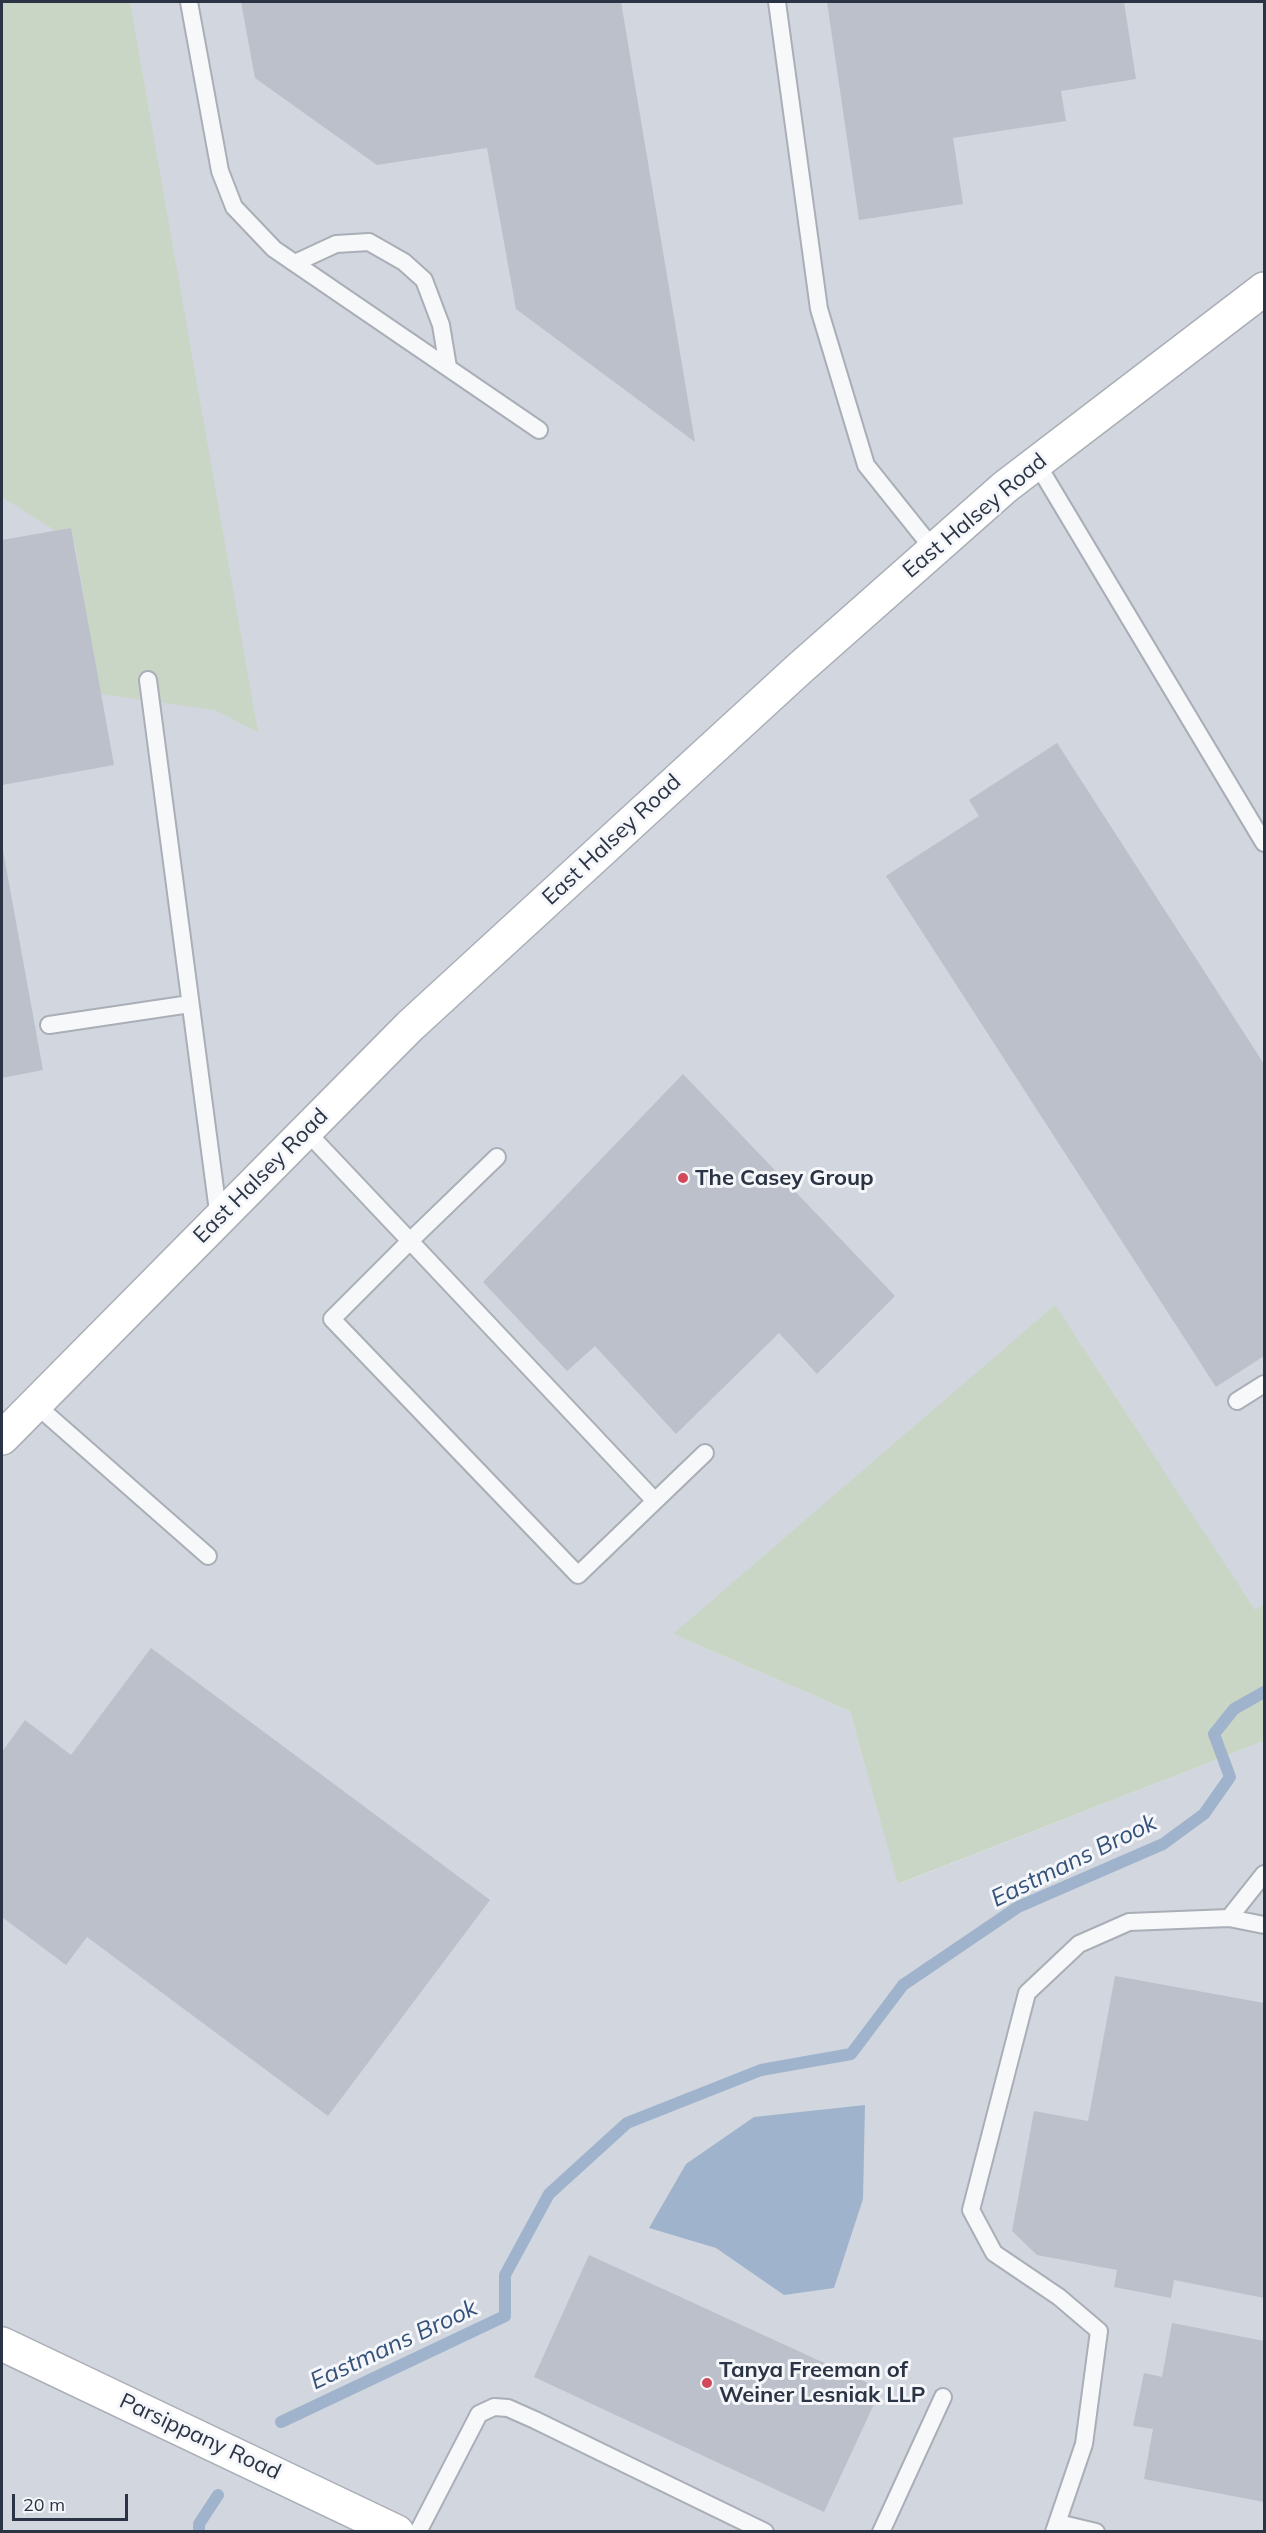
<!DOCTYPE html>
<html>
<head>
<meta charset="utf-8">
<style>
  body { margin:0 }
  #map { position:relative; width:1266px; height:2533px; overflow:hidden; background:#e4e7ec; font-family:Mulish,sans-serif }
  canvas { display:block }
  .frame { position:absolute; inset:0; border:3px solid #2b3445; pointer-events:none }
  .scale { position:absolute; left:12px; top:2494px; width:116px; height:27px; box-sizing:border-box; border:3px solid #2b3445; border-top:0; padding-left:8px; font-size:18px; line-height:21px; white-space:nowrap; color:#2b3445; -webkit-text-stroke:4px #f4f6f9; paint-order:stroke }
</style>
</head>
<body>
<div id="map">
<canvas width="1266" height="2533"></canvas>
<div class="frame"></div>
<div class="scale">20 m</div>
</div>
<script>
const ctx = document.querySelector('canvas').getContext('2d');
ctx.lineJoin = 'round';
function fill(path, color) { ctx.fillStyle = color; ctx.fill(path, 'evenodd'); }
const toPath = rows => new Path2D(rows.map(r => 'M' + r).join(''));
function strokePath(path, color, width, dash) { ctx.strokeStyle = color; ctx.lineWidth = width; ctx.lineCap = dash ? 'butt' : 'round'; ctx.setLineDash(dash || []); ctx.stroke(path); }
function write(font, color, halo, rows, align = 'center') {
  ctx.font = font + ' Mulish,sans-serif'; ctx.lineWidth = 6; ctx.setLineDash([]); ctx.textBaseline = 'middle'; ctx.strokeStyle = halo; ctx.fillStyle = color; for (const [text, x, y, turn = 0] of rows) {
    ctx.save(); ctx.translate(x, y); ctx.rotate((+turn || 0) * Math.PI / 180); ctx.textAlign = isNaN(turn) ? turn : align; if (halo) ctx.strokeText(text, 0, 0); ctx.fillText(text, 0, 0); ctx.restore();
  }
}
fill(toPath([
  [2,2,1264,2,1264,1605,1256,1611,673,1634,850,1711,899,1884,1264,1741,1264,2531,2,2532]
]), '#d2d6de');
fill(toPath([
  [2,2,130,2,258,732,215,710,100,694,75,543,2,497],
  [1055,1305,1255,1610,1264,1605,1264,1741,898,1884,850,1711,673,1634]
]), '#c9d6c5');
fill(toPath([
  [865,2105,863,2199,834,2288,784,2295,716,2248,649,2228,686,2164,754,2117]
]), '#9fb4cc');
strokePath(toPath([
  [281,2422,505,2316,505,2275,549,2194,627,2123,761,2070,851,2054,903,1985,1018,1907,1163,1844,1204,1814,1230,1777,1214,1734,1234,1709,1264,1692],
  [199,2532,199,2524,218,2495]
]), '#9fb4cc', 12);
fill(toPath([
  [241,2,621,2,695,442,516,309,487,148,377,165,255,78],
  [827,2,1124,2,1136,79,1061,91,1066,121,953,138,963,204,859,220],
  [71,528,114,765,2,785,2,540],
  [1057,743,1264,1064,1264,1356,1216,1387,886,876,979,816,969,800],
  [2,845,43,1070,2,1078],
  [683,1074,895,1296,817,1374,779,1333,676,1434,595,1346,567,1371,483,1282],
  [151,1648,490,1900,328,2116,87,1937,66,1965,2,1917,2,1752,25,1720,71,1755],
  [1115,1976,1264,2003,1264,2298,1174,2280,1171,2298,1114,2287,1117,2270,1037,2255,1012,2231,1034,2111,1088,2121],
  [589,2255,881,2389,824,2512,534,2377],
  [1172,2323,1264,2341,1264,2502,1144,2479,1153,2429,1133,2426,1144,2373,1162,2377]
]), '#bbc0ca');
const service = toPath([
  [189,2,220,171,234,207,274,249,539,430],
  [777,2,819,309,866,465,934,550],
  [295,263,336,244,369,242,404,262,424,280,441,325,448,367],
  [1036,462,1264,843],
  [148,680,219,1219],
  [49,1025,190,1004],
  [306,1131,410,1241,655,1501,578,1575,332,1319,410,1241,497,1157],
  [1237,1401,1264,1384],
  [35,1404,208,1556],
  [655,1501,705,1453],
  [1229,1918,1264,1925],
  [1058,2523,1096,2532],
  [418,2532,479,2414,494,2407,508,2408,535,2420,765,2532],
  [881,2532,943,2397],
  [1054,2532,1084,2444,1099,2331,1059,2297,994,2253,971,2210,1027,1993,1079,1944,1129,1922,1229,1918,1264,1874]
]);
const secondary = toPath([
  [2,1438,410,1026,799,669,1005,487,1264,289],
  [2,2344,397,2532]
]);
strokePath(service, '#a9aeb7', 20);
strokePath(secondary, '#a9aeb7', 36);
strokePath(service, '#f7f8fa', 16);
strokePath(secondary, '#fff', 33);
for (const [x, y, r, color] of [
  [683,1178,6,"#d1495b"],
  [707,2383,6,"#d1495b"]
]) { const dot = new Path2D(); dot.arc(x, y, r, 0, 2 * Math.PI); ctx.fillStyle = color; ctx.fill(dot); strokePath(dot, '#f4f6f9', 2); }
write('22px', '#2b3445', '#f4f6f9', [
  ["East Halsey Road",975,516,-40],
  ["East Halsey Road",612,840,-43],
  ["East Halsey Road",261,1176,-45],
  ["Parsippany Road",200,2437,25]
]);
write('bold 22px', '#2b3445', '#f4f6f9', [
  ["The Casey Group",695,1178],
  ["Tanya Freeman of",719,2370],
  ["Weiner Lesniak LLP",719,2395]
], 'left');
write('italic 24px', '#34527a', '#f4f6f9', [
  ["Eastmans Brook",1074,1861,-26],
  ["Eastmans Brook",394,2345,-25]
]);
</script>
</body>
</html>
